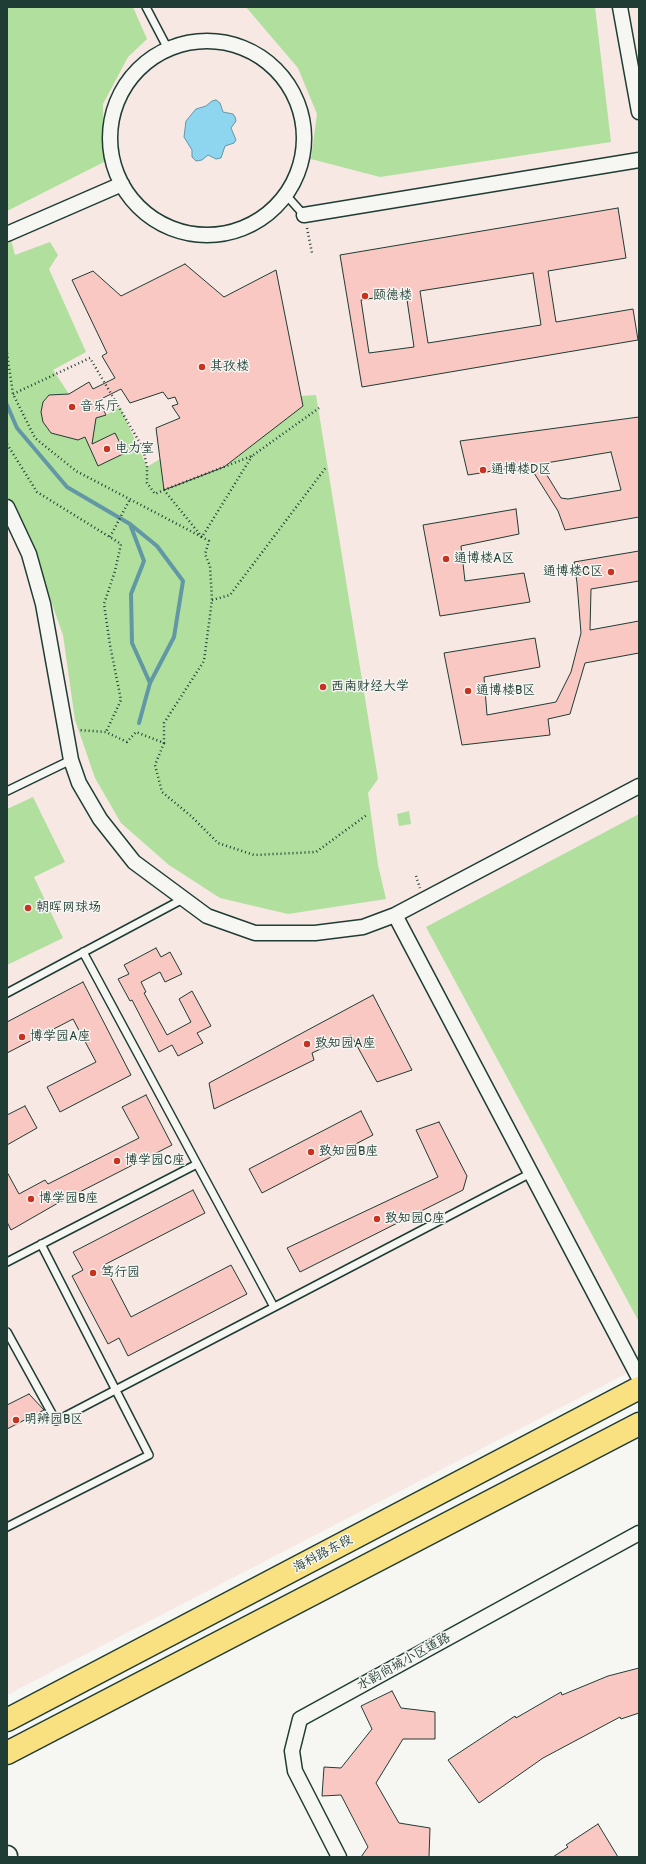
<!DOCTYPE html>
<html>
<head>
<meta charset="utf-8">
<style>
  body { margin:0 }
  #map { position:relative; width:646px; height:1864px; overflow:hidden; background:#f6f6f2; font-family:Pangolin,sans-serif }
  canvas { display:block }
  .frame { position:absolute; inset:0; border:8px solid #1f3d34; pointer-events:none }
</style>
</head>
<body>
<div id="map">
<canvas width="646" height="1864"></canvas>
<div class="frame"></div>
</div>
<script>
const ctx = document.querySelector('canvas').getContext('2d');
ctx.lineJoin = 'round';
function fill(path, color) { ctx.fillStyle = color; ctx.fill(path, 'evenodd'); }
const toPath = rows => new Path2D(rows.map(r => 'M' + r).join(''));
function strokePath(path, color, width, dash) { ctx.strokeStyle = color; ctx.lineWidth = width; ctx.lineCap = dash ? 'butt' : 'round'; ctx.setLineDash(dash || []); ctx.stroke(path); }
function write(font, color, halo, rows, align = 'center') {
  ctx.font = font + ' Pangolin,"LXGW WenKai TC",sans-serif'; ctx.lineWidth = 3; ctx.setLineDash([]); ctx.textBaseline = 'middle'; ctx.strokeStyle = halo; ctx.fillStyle = color; for (const [text, x, y, turn = 0] of rows) {
    ctx.save(); ctx.translate(x, y); ctx.rotate((+turn || 0) * Math.PI / 180); ctx.textAlign = isNaN(turn) ? turn : align; if (halo) ctx.strokeText(text, 0, 0); ctx.fillText(text, 0, 0); ctx.restore();
  }
}
fill(toPath([
  [7,7,639,7,639,1367,7,1695]
]), '#f7e8e4');
fill(toPath([
  [7,7,133,7,147,39,128,57,103,104,104,162,7,211],
  [246,7,595,7,611,142,380,177,311,159,317,114,298,68],
  [7,225,15,255,50,242,58,255,49,269,86,352,53,370,69,394,49,395,43,402,41,412,43,422,51,433,78,440,85,437,92,432,96,418,106,415,120,407,147,467,160,459,224,467,303,406,301,396,316,395,378,779,368,793,378,865,386,899,288,914,220,898,169,865,121,823,95,778,75,720,63,635,25,528,7,501],
  [33,797,65,862,34,877,63,938,7,965,7,809],
  [409,811,411,824,399,826,397,814],
  [639,814,639,1320,638,1320,426,927]
]), '#b0df9e');
const water = toPath([
  [216,100,220,103,223,112,233,114,235,117,236,121,231,128,236,140,234,143,225,146,221,158,216,159,208,155,202,160,196,161,192,157,192,150,184,137,186,121,196,109,206,106,212,101,216,100]
]);
fill(water, '#8ed5f0');
strokePath(water, '#6298a5', 1);
strokePath(toPath([
  [7,405,17,428,67,487,130,524,157,546,183,581,174,637,150,683,139,723],
  [130,524,144,561,131,594,132,643,150,683]
]), '#6298a5', 4);
const building = toPath([
  [618,208,626,258,548,271,556,322,633,309,638,340,362,387,340,255,618,208],
  [533,273,541,325,428,343,420,291,533,273],
  [406,293,414,347,369,353,361,300,406,293],
  [185,264,224,297,276,270,303,406,224,467,164,490,156,428,180,418,172,406,178,404,175,397,168,399,163,392,130,403,121,389,99,400,106,415,96,418,92,444,115,433,125,453,98,466,85,437,78,440,51,433,43,422,41,412,43,402,49,395,69,394,89,382,93,389,115,378,102,356,107,353,72,280,93,271,121,296,185,264],
  [639,417,639,517,565,530,558,511,529,465,468,475,460,441,639,417],
  [611,452,621,490,568,499,561,498,540,464,611,452],
  [516,509,519,534,461,546,465,581,524,573,530,602,440,616,423,525,516,509],
  [639,551,639,581,591,589,590,630,639,621,639,653,585,663,570,714,548,719,550,735,462,745,444,653,535,638,540,667,484,677,487,715,556,702,571,672,581,633,577,583,574,562,639,551],
  [156,948,161,957,170,952,182,974,165,982,160,972,141,982,146,992,144,993,167,1035,191,1022,179,999,192,991,211,1026,197,1033,203,1043,178,1056,172,1045,159,1052,132,1000,130,1001,118,979,129,974,124,965,156,948],
  [83,982,131,1075,60,1112,47,1087,96,1062,73,1019,7,1053,7,1022,83,982],
  [373,995,412,1070,377,1082,351,1035,312,1053,314,1060,214,1109,209,1083,373,995],
  [146,1095,172,1145,58,1203,11,1230,7,1222,7,1172,19,1194,45,1180,48,1184,139,1138,122,1107,146,1095],
  [25,1106,37,1128,7,1145,7,1115,25,1106],
  [361,1111,373,1135,262,1193,249,1169,361,1111],
  [439,1122,467,1176,463,1190,300,1272,287,1248,438,1177,416,1130,439,1122],
  [193,1190,205,1213,104,1265,131,1317,231,1265,247,1294,128,1356,119,1338,108,1344,72,1276,83,1270,73,1252,193,1190],
  [29,1394,44,1410,7,1429,7,1405,29,1394],
  [639,1668,639,1713,621,1719,620,1717,543,1758,479,1803,448,1760,515,1716,516,1718,561,1692,562,1695,608,1676,639,1668],
  [392,1691,401,1708,435,1712,435,1739,403,1739,376,1783,399,1823,430,1828,429,1857,361,1857,368,1847,341,1795,322,1796,324,1767,341,1768,372,1729,361,1706,392,1691],
  [598,1824,618,1857,553,1857,568,1847,566,1845,598,1824]
]);
fill(building, '#f9c8c2');
strokePath(building, '#1f3d34', 1);
const lane = toPath([
  [146,7,168,49],
  [286,195,304,215],
  [7,791,71,760],
  [83,952,274,1307],
  [7,993,183,899],
  [7,1262,197,1164],
  [7,1332,56,1421,531,1173],
  [7,1527,149,1455,41,1244]
]);
const street = toPath([
  [620,7,639,112],
  '110 138a97 97 0 1 1 194 0a97 97 0 1 1-194 0Z',
  [304,215,639,160],
  [7,234,122,184],
  [7,507,29,554,43,604,71,760,79,783,100,819,134,862,207,916,255,933,315,933,363,927,395,915,639,786],
  [395,915,639,1378],
  [339,1857,295,1771,292,1751,300,1719,639,1533]
]);
const secondary = toPath([
  [7,1856,7,1857]
]);
const primary = toPath([
  [7,1720,639,1388],
  [7,1753,639,1424]
]);
strokePath(lane, '#1f3d34', 10);
strokePath(street, '#1f3d34', 17);
strokePath(secondary, '#1f3d34', 23);
strokePath(primary, '#1f3d34', 25);
strokePath(toPath([
  [307,228,312,253],
  [7,353,13,394,35,438,76,471,202,537,252,456],
  [13,394,90,358,143,448,147,467,147,483,155,494,164,490,202,537,209,541,205,554,210,566,212,600,204,661,164,723,164,743,136,732,127,742,106,732,78,730],
  [7,444,37,492,121,544,115,571,104,604,110,645,121,700,106,732],
  [164,490,252,456,319,408],
  [110,537,130,499],
  [212,600,230,595,327,466],
  [164,743,155,765,162,792,191,816,218,843,254,855,316,852,368,814],
  [416,876,420,888]
]), '#1f3d34', 2.5, [1, 3]);
strokePath(lane, '#f6f6f2', 7);
strokePath(street, '#f6f6f2', 14);
strokePath(secondary, '#f6f6f2', 20);
strokePath(primary, '#f9e181', 22);
for (const [x, y, r, color] of [
  [365,296,4,"#c8321e"],
  [202,367,4,"#c8321e"],
  [72,407,4,"#c8321e"],
  [107,449,4,"#c8321e"],
  [483,470,4,"#c8321e"],
  [446,559,4,"#c8321e"],
  [611,572,4,"#c8321e"],
  [323,687,4,"#c8321e"],
  [468,691,4,"#c8321e"],
  [28,908,4,"#c8321e"],
  [22,1037,4,"#c8321e"],
  [307,1044,4,"#c8321e"],
  [311,1152,4,"#c8321e"],
  [117,1161,4,"#c8321e"],
  [31,1199,4,"#c8321e"],
  [377,1219,4,"#c8321e"],
  [93,1273,4,"#c8321e"],
  [16,1420,4,"#c8321e"]
]) { const dot = new Path2D(); dot.arc(x, y, r, 0, 2 * Math.PI); ctx.fillStyle = color; ctx.fill(dot); strokePath(dot, '#f6f6f2', 1.5); }
write('13px', '#1f3d34', '#f6f6f2', [
  ["颐德楼",373,296],
  ["其孜楼",210,367],
  ["音乐厅",80,407],
  ["电力室",115,449],
  ["通博楼D区",491,470],
  ["通博楼A区",454,559],
  ["通博楼C区",603,572,"right"],
  ["西南财经大学",331,687],
  ["通博楼B区",476,691],
  ["朝晖网球场",36,908],
  ["博学园A座",30,1037],
  ["致知园A座",315,1044],
  ["致知园B座",319,1152],
  ["博学园C座",125,1161],
  ["博学园B座",39,1199],
  ["致知园C座",385,1219],
  ["笃行园",101,1273],
  ["明辨园B区",24,1420]
], 'left');
write('13px', '#1f3d34', '#f6f6f2', [
  ["海科路东段",323,1554,-28],
  ["水韵尚城小区道路",404,1662,-29]
]);
</script>
</body>
</html>
